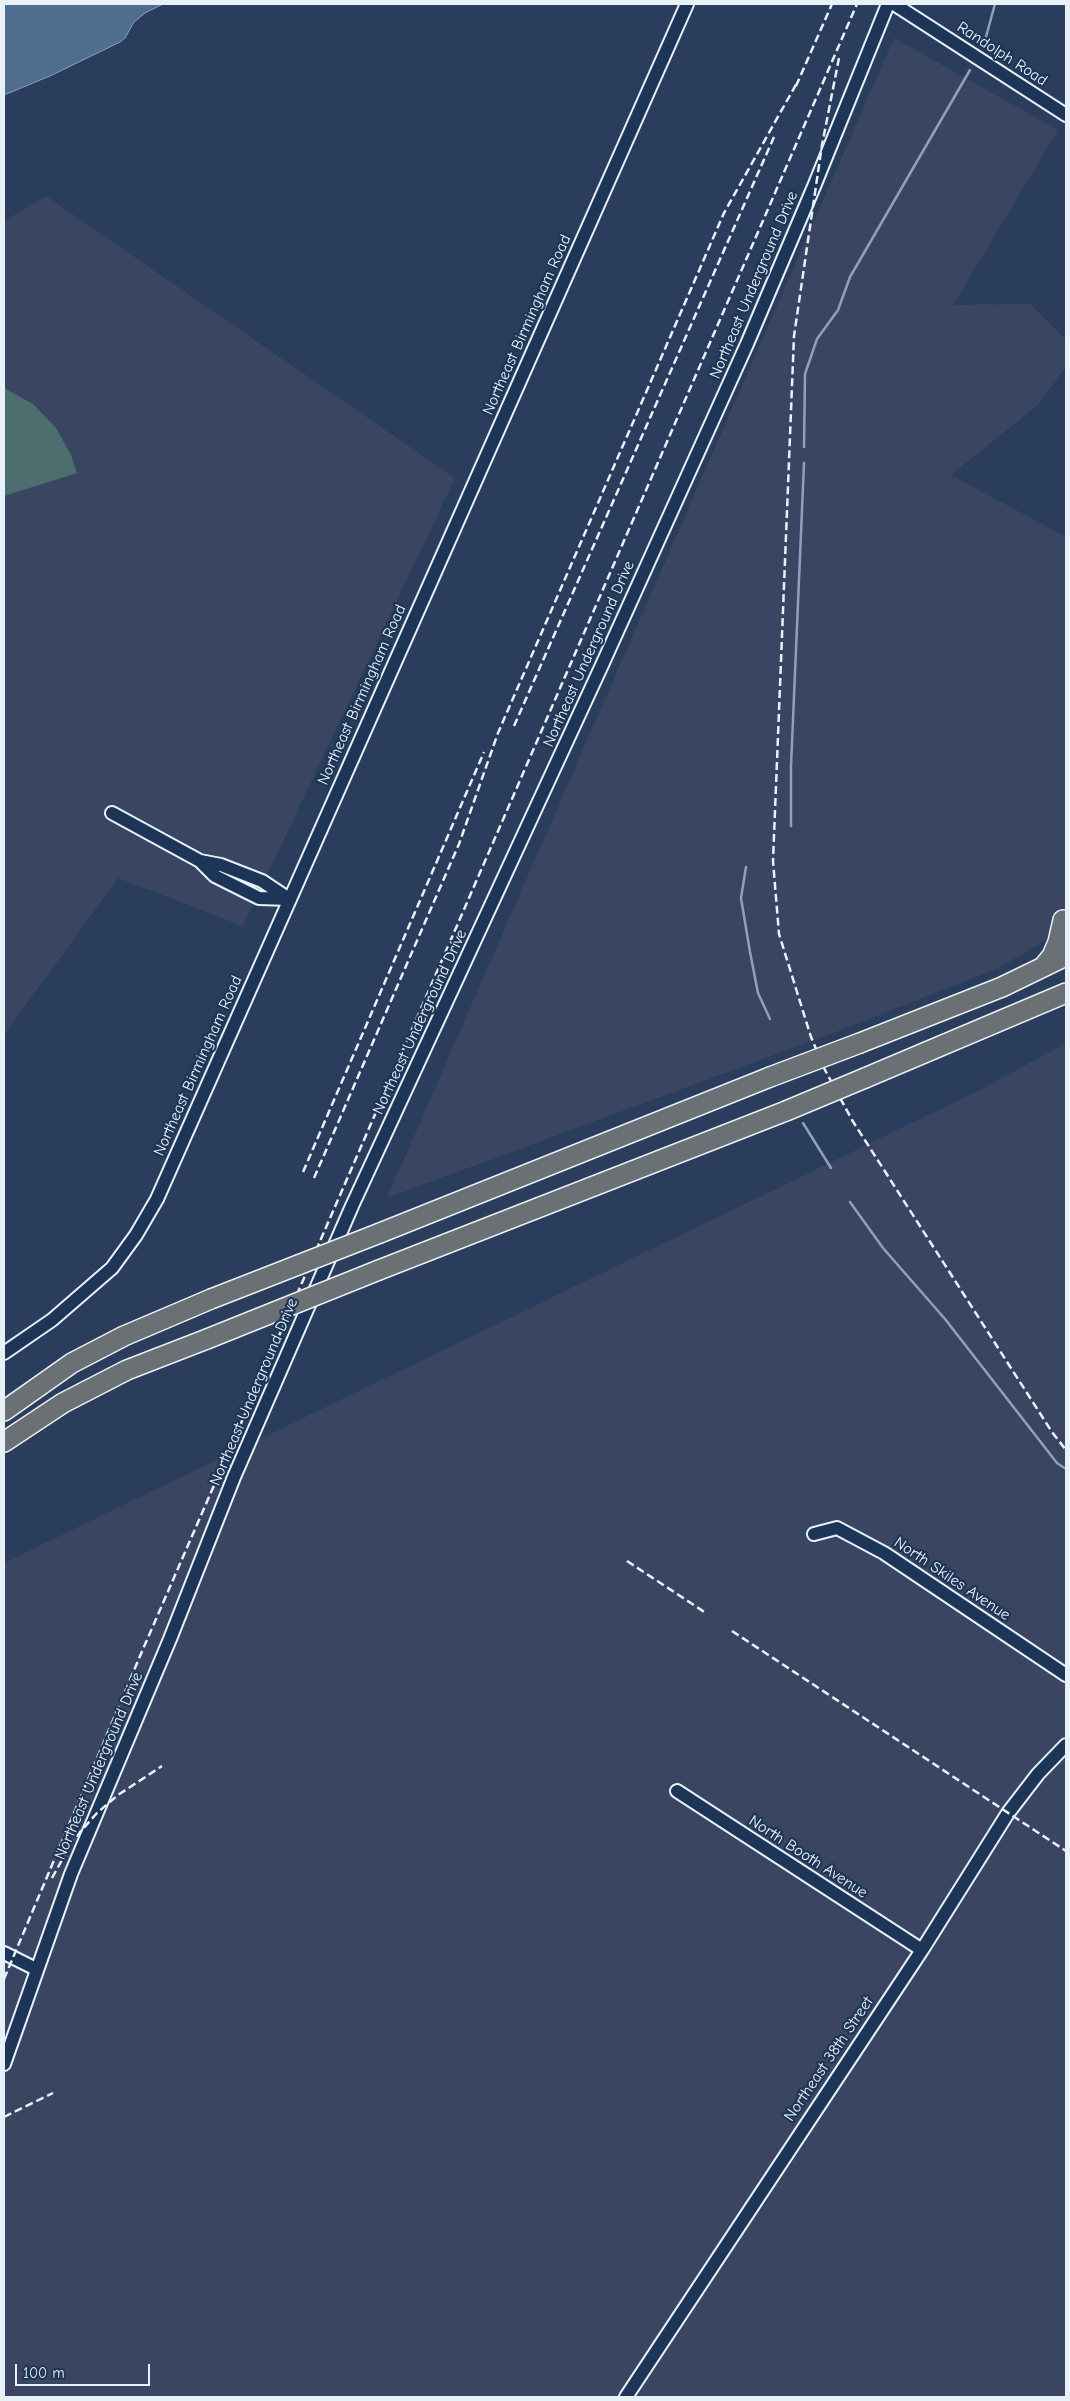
<!DOCTYPE html>
<html>
<head>
<meta charset="utf-8">
<style>
  body { margin:0 }
  #map { position:relative; width:1070px; height:2401px; overflow:hidden; background:#2a3d5c; font-family:"Comic Neue",sans-serif }
  canvas { display:block }
  .frame { position:absolute; inset:0; border:5px solid #e8f1f8; pointer-events:none }
  .scale { position:absolute; left:15px; top:2364px; width:135px; height:22px; box-sizing:border-box; border:2px solid #e8f1f8; border-top:0; padding-left:6px; font-size:15px; line-height:18px; white-space:nowrap; color:#e8f1f8; -webkit-text-stroke:4px #1d3557; paint-order:stroke }
</style>
</head>
<body>
<div id="map">
<canvas width="1070" height="2401"></canvas>
<div class="frame"></div>
<div class="scale">100 m</div>
</div>
<script>
const ctx = document.querySelector('canvas').getContext('2d');
ctx.lineJoin = 'round';
function fill(path, color) { ctx.fillStyle = color; ctx.fill(path, 'evenodd'); }
const toPath = rows => new Path2D(rows.map(r => 'M' + r).join(''));
function strokePath(path, color, width, dash) { ctx.strokeStyle = color; ctx.lineWidth = width; ctx.lineCap = dash ? 'butt' : 'round'; ctx.setLineDash(dash || []); ctx.stroke(path); }
function write(font, color, halo, rows, align = 'center') {
  ctx.font = font + ' "Comic Neue",sans-serif'; ctx.lineWidth = 4.5; ctx.setLineDash([]); ctx.textBaseline = 'middle'; ctx.strokeStyle = halo; ctx.fillStyle = color; for (const [text, x, y, turn = 0] of rows) {
    ctx.save(); ctx.translate(x, y); ctx.rotate((+turn || 0) * Math.PI / 180); ctx.textAlign = isNaN(turn) ? turn : align; if (halo) ctx.strokeText(text, 0, 0); ctx.fillText(text, 0, 0); ctx.restore();
  }
}
fill(toPath([
  [894,38,1058,130,953,305,1030,304,1066,339,1066,366,1039,404,951,475,1066,537,1066,929,998,968,836,1032,387,1198],
  [46,196,455,478,243,926,118,878,4,1035,4,221],
  [1066,1043,1066,2397,4,2397,4,1563,978,1091]
]), '#3a4661');
fill(toPath([
  [4,388,33,404,56,428,71,455,77,473,4,496]
]), '#4d6e6e');
const water = toPath([
  [4,4,163,4,145,13,134,22,125,38,120,42,50,76,4,95,4,4]
]);
fill(water, '#4f6d8f');
strokePath(water, '#8ca2b9', 1);
strokePath(toPath([
  [984,44,995,4],
  [804,447,805,374,817,339,838,310,850,277,970,70],
  [791,826,791,766,804,463],
  [746,867,741,898,750,952,758,993,770,1019],
  [803,1123,831,1168],
  [850,1202,883,1248,945,1319,1057,1463,1066,1469]
]), '#8ca2b9', 2.5);
const minor = toPath([
  [894,4,1066,115],
  [112,813,200,861,215,876,259,898,289,899],
  [200,861,221,865,262,881,289,899],
  [4,1353,52,1320,112,1268,136,1235,157,1199,687,4],
  [814,1534,837,1528,884,1553,1066,1675],
  [677,1791,922,1950],
  [4,1953,36,1969],
  [4,2064,71,1874,170,1639,234,1477,352,1206,602,665,747,344,815,184,888,4],
  [626,2397,922,1950,1008,1813,1038,1774,1066,1745]
]);
const highway = toPath([
  [1043,967,1052,956,1058,942,1063,920,1066,921],
  [860,1043,1002,987,1066,956],
  [865,1078,1066,993],
  [380,1233,770,1077],
  [379,1270,786,1111],
  [4,1411,72,1363,124,1336,211,1299],
  [4,1442,63,1403,127,1370,207,1339]
]);
strokePath(minor, '#e8f1f8', 16);
strokePath(highway, '#e8f1f8', 22);
strokePath(minor, '#1d3557', 12);
strokePath(highway, '#6b7074', 19);
strokePath(toPath([
  [839,58,822,145,794,336,773,861,779,934,811,1037,825,1070,852,1120,1052,1432,1066,1450],
  [796,86,832,4],
  [514,726,774,137],
  [303,1172,484,752],
  [314,1178,459,844,498,733,724,213,798,81],
  [627,1561,706,1613],
  [732,1631,1066,1851],
  [52,1878,73,1840,97,1813,118,1795,162,1766],
  [4,1979,143,1649,857,4],
  [4,2117,53,2093]
]), '#e8f1f8', 2.5, [8, 4]);
const highwayBridge = toPath([
  [770,1077,860,1043],
  [786,1111,865,1078],
  [211,1299,380,1233],
  [207,1339,379,1270]
]);
strokePath(highwayBridge, '#e8f1f8', 22, []);
strokePath(highwayBridge, '#6b7074', 19);
write('16px', '#e8f1f8', '#1d3557', [
  ["Randolph Road",1002,54,33],
  ["Northeast Underground Drive",754,285,-67],
  ["Northeast Birmingham Road",527,325,-66],
  ["Northeast Underground Drive",589,654,-66],
  ["Northeast Birmingham Road",362,695,-66],
  ["Northeast Underground Drive",420,1022,-65],
  ["Northeast Birmingham Road",198,1066,-66],
  ["Northeast Underground Drive",254,1392,-67],
  ["North Skiles Avenue",952,1579,34],
  ["Northeast Underground Drive",99,1766,-67],
  ["North Booth Avenue",808,1857,33],
  ["Northeast 38th Street",829,2059,-56]
]);
</script>
</body>
</html>
